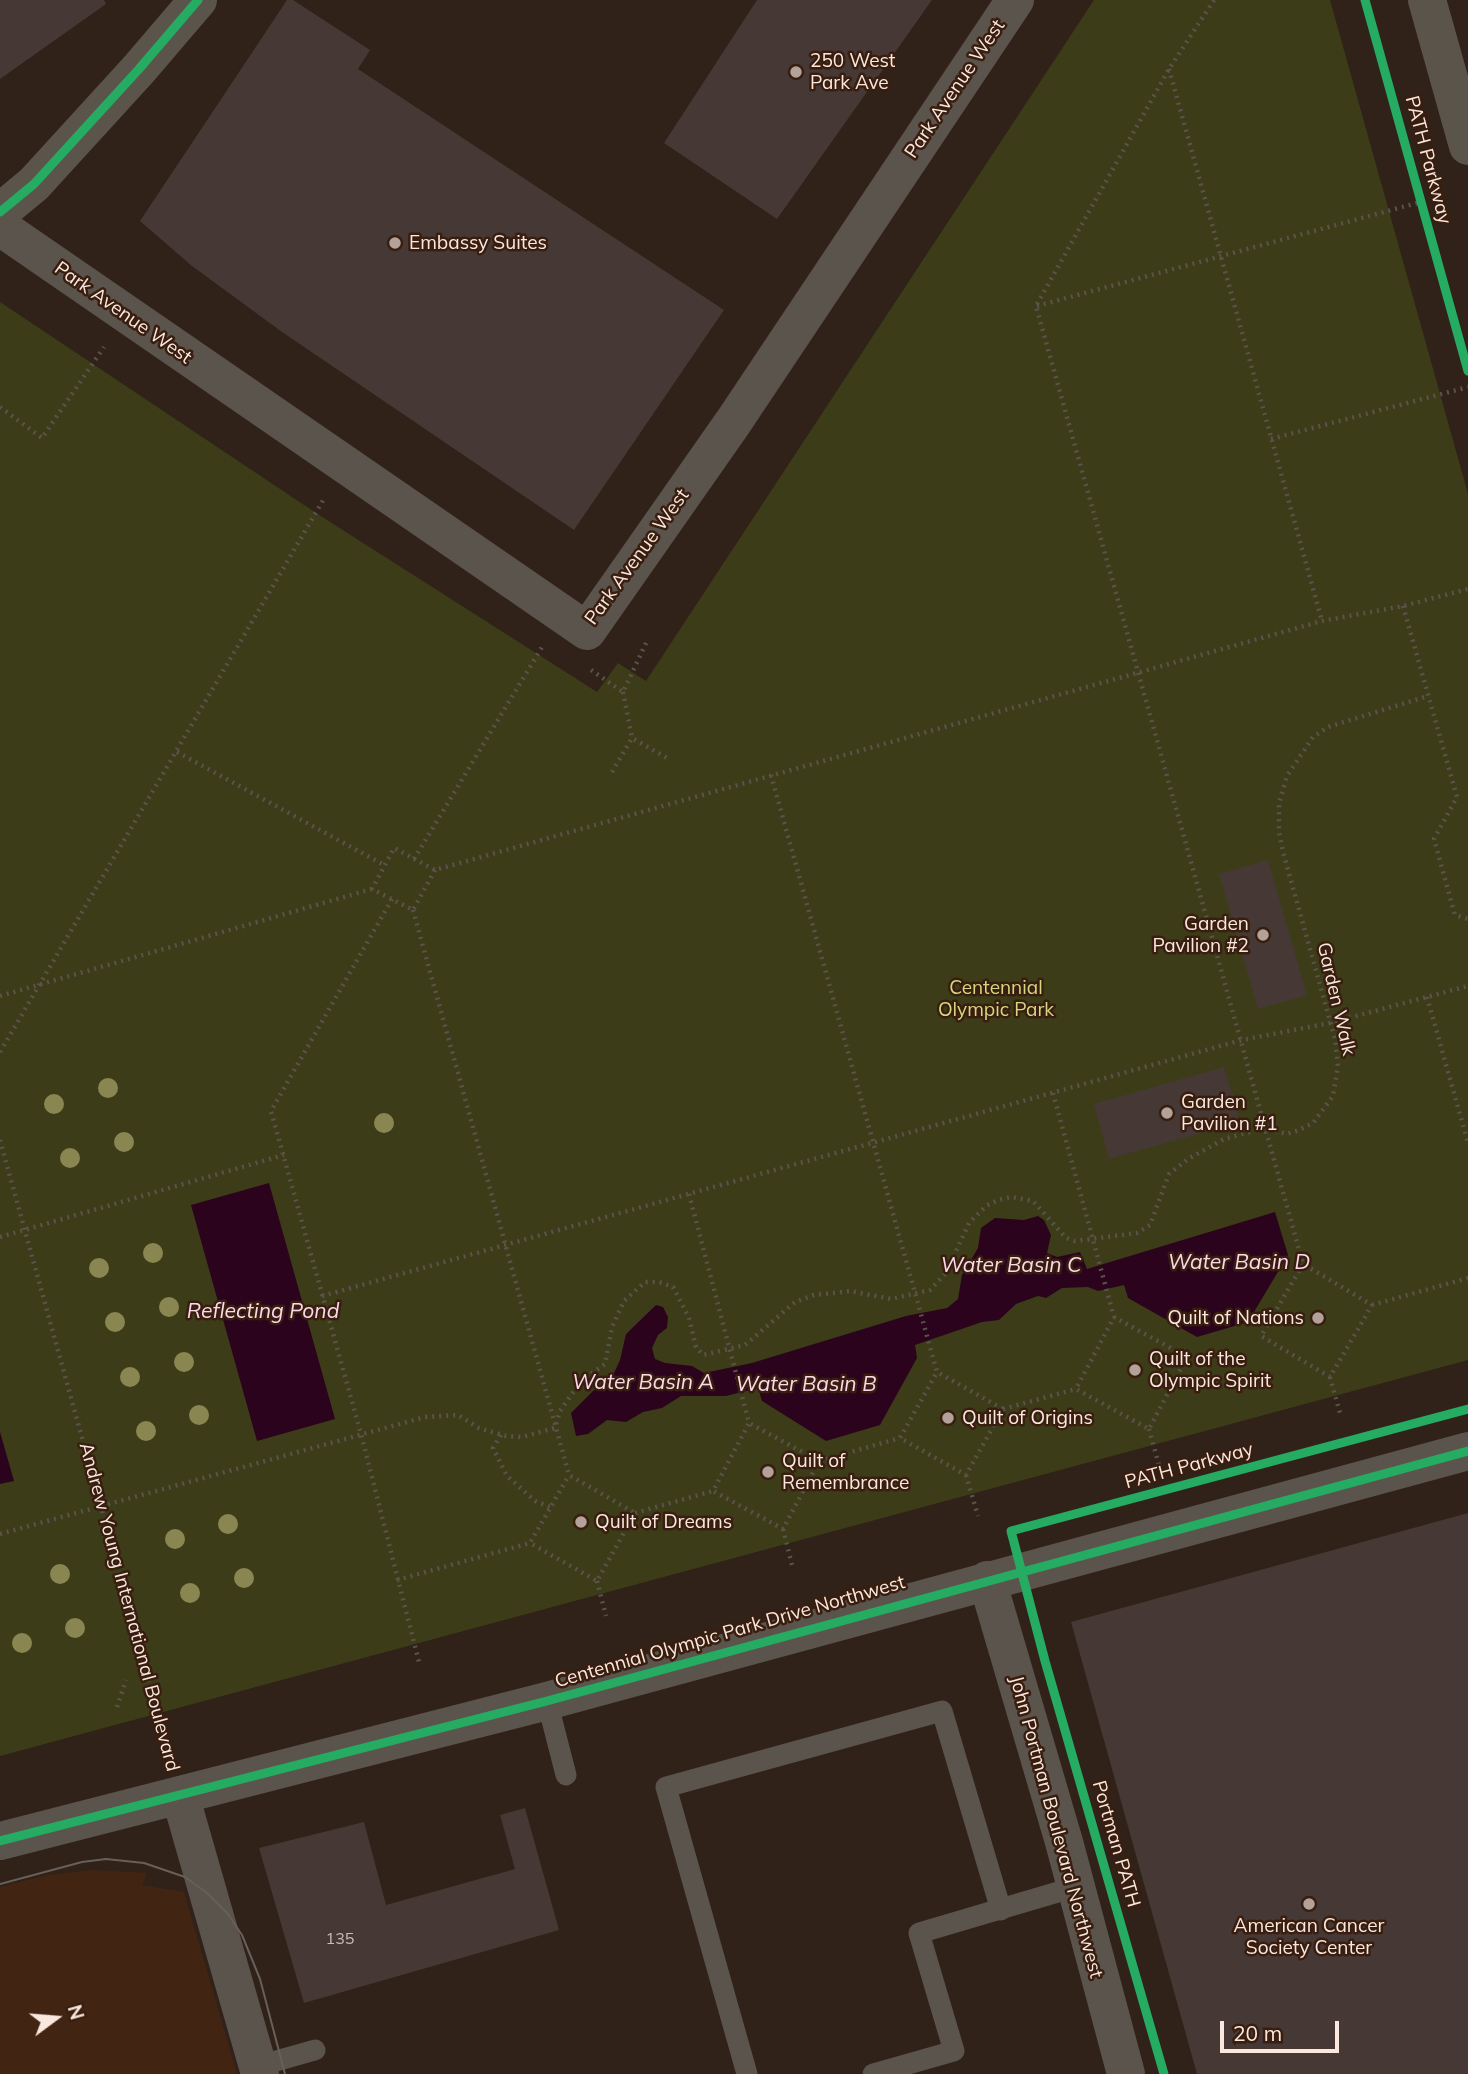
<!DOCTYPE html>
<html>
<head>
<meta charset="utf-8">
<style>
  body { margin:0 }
  #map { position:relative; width:1468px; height:2074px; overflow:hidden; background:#302119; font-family:Mulish,sans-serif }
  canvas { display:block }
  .north { position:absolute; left:21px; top:1983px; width:70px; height:70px; -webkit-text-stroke:5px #391e10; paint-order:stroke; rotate:74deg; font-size:19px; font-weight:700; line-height:28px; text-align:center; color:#fae8de }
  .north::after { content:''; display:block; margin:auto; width:24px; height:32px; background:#fae8de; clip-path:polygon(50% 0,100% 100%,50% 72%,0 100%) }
  .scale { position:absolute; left:1220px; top:2021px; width:119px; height:32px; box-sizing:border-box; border:4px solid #fae8de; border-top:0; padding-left:9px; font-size:21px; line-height:24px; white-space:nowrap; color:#fae8de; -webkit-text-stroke:5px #391e10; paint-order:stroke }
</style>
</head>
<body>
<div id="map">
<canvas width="1468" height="2074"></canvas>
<div class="north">N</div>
<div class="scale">20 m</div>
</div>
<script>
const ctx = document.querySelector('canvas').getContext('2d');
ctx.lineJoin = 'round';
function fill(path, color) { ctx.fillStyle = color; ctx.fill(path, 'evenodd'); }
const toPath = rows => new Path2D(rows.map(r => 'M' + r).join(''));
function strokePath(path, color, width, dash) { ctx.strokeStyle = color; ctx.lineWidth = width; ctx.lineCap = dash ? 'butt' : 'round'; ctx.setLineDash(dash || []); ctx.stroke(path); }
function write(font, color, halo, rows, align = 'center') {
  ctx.font = font + ' Mulish,sans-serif'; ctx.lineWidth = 5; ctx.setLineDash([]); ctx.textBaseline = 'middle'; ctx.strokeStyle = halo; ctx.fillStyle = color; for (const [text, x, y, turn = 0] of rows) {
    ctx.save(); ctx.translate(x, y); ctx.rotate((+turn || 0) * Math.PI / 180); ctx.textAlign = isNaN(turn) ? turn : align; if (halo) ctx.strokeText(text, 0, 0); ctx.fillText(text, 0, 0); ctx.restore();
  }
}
fill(toPath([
  [93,1870,147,1873,142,1885,184,1892,237,2074,0,2074,0,1887,47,1875]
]), '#422413');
fill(toPath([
  [1094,0,1330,0,1468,494,1468,1360,0,1756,0,302,316,513,597,692,618,663,646,681]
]), '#3c3d18');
fill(toPath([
  [269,1183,335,1419,257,1441,191,1205],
  [1275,1212,1288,1255,1248,1322,1197,1337,1128,1298,1124,1285,1098,1291,1088,1287,1062,1288,1046,1298,1038,1296,1016,1304,999,1320,982,1322,915,1345,917,1358,880,1425,826,1441,762,1401,758,1388,726,1396,681,1396,662,1408,643,1412,626,1422,607,1420,588,1434,576,1436,571,1413,593,1391,609,1384,620,1360,626,1334,656,1305,663,1307,668,1317,667,1328,658,1335,652,1348,655,1359,665,1363,692,1366,704,1373,752,1363,906,1316,947,1308,958,1299,962,1275,978,1248,981,1228,995,1218,1024,1220,1038,1216,1044,1220,1051,1235,1047,1253,1057,1257,1080,1252,1087,1269],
  [0,1432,14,1481,0,1484]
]), '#2b031d');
fill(toPath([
  [0,0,104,0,106,4,0,79],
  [287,0,293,0,370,50,358,69,724,310,574,530,282,332,192,266,140,221],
  [757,0,932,0,777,219,664,143],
  [1268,860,1307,995,1258,1009,1219,874],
  [1224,1067,1240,1122,1109,1159,1094,1104],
  [1468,1513,1468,2074,1197,2074,1071,1622],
  [525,1808,559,1930,304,2003,259,1848,364,1822,386,1905,515,1869,500,1815]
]), '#463835');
strokePath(toPath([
  [1214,0,1169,69,1036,306,1303,1264,1372,1305,1330,1377,1261,1336,1303,1264],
  [1169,69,1322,621],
  [1037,306,1421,202],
  [0,407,42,438,104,347],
  [1271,439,1468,387],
  [1403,606,1457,797,1434,839,1455,915,1468,919],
  [591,670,623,692,647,641],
  [623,692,632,738],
  [177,752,384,865],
  [612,772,632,738,667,758],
  [771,775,937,1372,1003,1409,966,1475,900,1438,937,1372],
  [414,859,542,647],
  [435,870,413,910,372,889,394,848,435,870,1322,621,1403,606,1468,589],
  [392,899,271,1111,361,1434,420,1666],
  [413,910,569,1475,635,1513,597,1581,530,1543,569,1475],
  [0,996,372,889],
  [1427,997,1468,1143],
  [0,1052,325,497],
  [1053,1093,1114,1317,1076,1389,1149,1429,1187,1357,1114,1317],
  [0,1140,170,1757],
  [689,1194,749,1423,713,1491,783,1529,819,1461,749,1423],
  [0,1237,284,1155],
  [322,1296,1242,1040,1330,1023,1468,986],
  [1372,1305,1468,1278],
  [1330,1377,1340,1413],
  [1003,1409,1076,1389],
  [1149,1429,1159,1465],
  [501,1435,493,1448,507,1476,535,1501,550,1507],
  [819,1461,900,1438],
  [966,1475,978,1516],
  [635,1513,713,1491],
  [783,1529,792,1565],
  [0,1534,425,1417,458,1415,479,1428,506,1436,522,1437,555,1428,560,1411,581,1381,605,1364,612,1327,624,1301,645,1282,659,1282,673,1287,689,1318,696,1347,703,1355,745,1345,795,1302,814,1295,850,1291,891,1299,930,1290,946,1273,969,1223,986,1206,998,1200,1012,1197,1033,1201,1066,1238,1075,1241,1137,1233,1150,1225,1169,1174,1188,1159,1224,1139,1265,1128,1287,1134,1299,1130,1313,1123,1333,1096,1338,1066,1335,1039,1283,852,1279,832,1279,803,1287,776,1313,737,1328,727,1428,696],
  [397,1580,530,1543],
  [597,1581,606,1616],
  [117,1707,126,1680]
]), '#5a534c', 4.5, [2, 5]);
strokePath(toPath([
  [547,1701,566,1775],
  [258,2066,315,2050],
  [747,2074,666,1787,942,1711,1001,1910],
  [873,2074,954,2051,919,1933,1075,1887]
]), '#5a544c', 21);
strokePath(toPath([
  [0,227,587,631,734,421,1015,0]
]), '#5a544c', 38);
strokePath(toPath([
  [987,1580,1064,1842,1126,2074],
  [180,1795,260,2074],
  [0,1841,547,1701,1468,1451]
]), '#5a544c', 38);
strokePath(toPath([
  [1427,0,1468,146],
  [0,212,34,184,139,69,198,0]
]), '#5b544a', 38);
strokePath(toPath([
  [0,1884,82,1862,106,1859,144,1863,185,1877,207,1893,228,1914,242,1935,260,1979,285,2074]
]), '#67605a', 2);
strokePath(toPath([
  [1365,0,1468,371],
  [0,212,34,184,139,69,198,0],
  [0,1841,547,1701,1468,1451],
  [1164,2074,1045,1661,1011,1531,1468,1409]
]), '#26ab63', 9);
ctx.fillStyle = '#8a8651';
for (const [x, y] of [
  [108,1088],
  [54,1104],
  [384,1123],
  [124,1142],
  [70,1158],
  [153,1253],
  [99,1268],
  [169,1307],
  [115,1322],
  [184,1362],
  [130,1377],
  [199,1415],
  [146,1431],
  [228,1524],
  [175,1539],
  [60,1574],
  [244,1578],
  [190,1593],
  [75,1628],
  [22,1643]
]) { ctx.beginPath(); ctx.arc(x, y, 10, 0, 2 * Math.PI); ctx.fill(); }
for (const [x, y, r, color] of [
  [796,72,7,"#b3a299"],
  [395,243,7,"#b3a299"],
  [1263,935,7,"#b3a299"],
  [1167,1113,7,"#b3a299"],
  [1318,1318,7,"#b3a299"],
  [1135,1370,7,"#b3a299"],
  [948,1418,7,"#b3a299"],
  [768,1472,7,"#b3a299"],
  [581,1522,7,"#b3a299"],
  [1309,1904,7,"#b3a299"]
]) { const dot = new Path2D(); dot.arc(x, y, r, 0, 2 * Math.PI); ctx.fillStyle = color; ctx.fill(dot); strokePath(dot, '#391e10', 2.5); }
write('16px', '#cdbcb4', null, [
  ["135",340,1939]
]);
write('19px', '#fae8de', '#391e10', [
  ["250 West",810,61],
  ["Park Ave",810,83],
  ["Embassy Suites",409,243],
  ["Garden",1249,924,"right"],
  ["Pavilion #2",1249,946,"right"],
  ["Garden",1181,1102],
  ["Pavilion #1",1181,1124],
  ["Quilt of Nations",1304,1318,"right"],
  ["Quilt of the",1149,1359],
  ["Olympic Spirit",1149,1381],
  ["Quilt of Origins",962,1418],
  ["Quilt of",782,1461],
  ["Remembrance",782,1483],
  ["Quilt of Dreams",595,1522],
  ["American Cancer",1309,1926,"center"],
  ["Society Center",1309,1948,"center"]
], 'left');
write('19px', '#fae8de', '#391e10', [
  ["Park Avenue West",955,89,-56],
  ["PATH Parkway",1428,160,75],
  ["Park Avenue West",123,313,35],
  ["Park Avenue West",637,557,-54],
  ["Garden Walk",1336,999,77],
  ["PATH Parkway",1189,1466,-15],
  ["Andrew Young International Boulevard",129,1607,75],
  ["Centennial Olympic Park Drive Northwest",730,1632,-16],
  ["John Portman Boulevard Northwest",1056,1827,75],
  ["Portman PATH",1116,1844,74]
]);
write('19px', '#d3d97f', '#391e10', [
  ["Centennial",996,988],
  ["Olympic Park",996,1010]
]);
write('italic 21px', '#fbd9eb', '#391e10', [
  ["Water Basin D",1239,1263],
  ["Water Basin C",1011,1266],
  ["Reflecting Pond",263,1312],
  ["Water Basin A",643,1383],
  ["Water Basin B",806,1385]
]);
</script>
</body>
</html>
